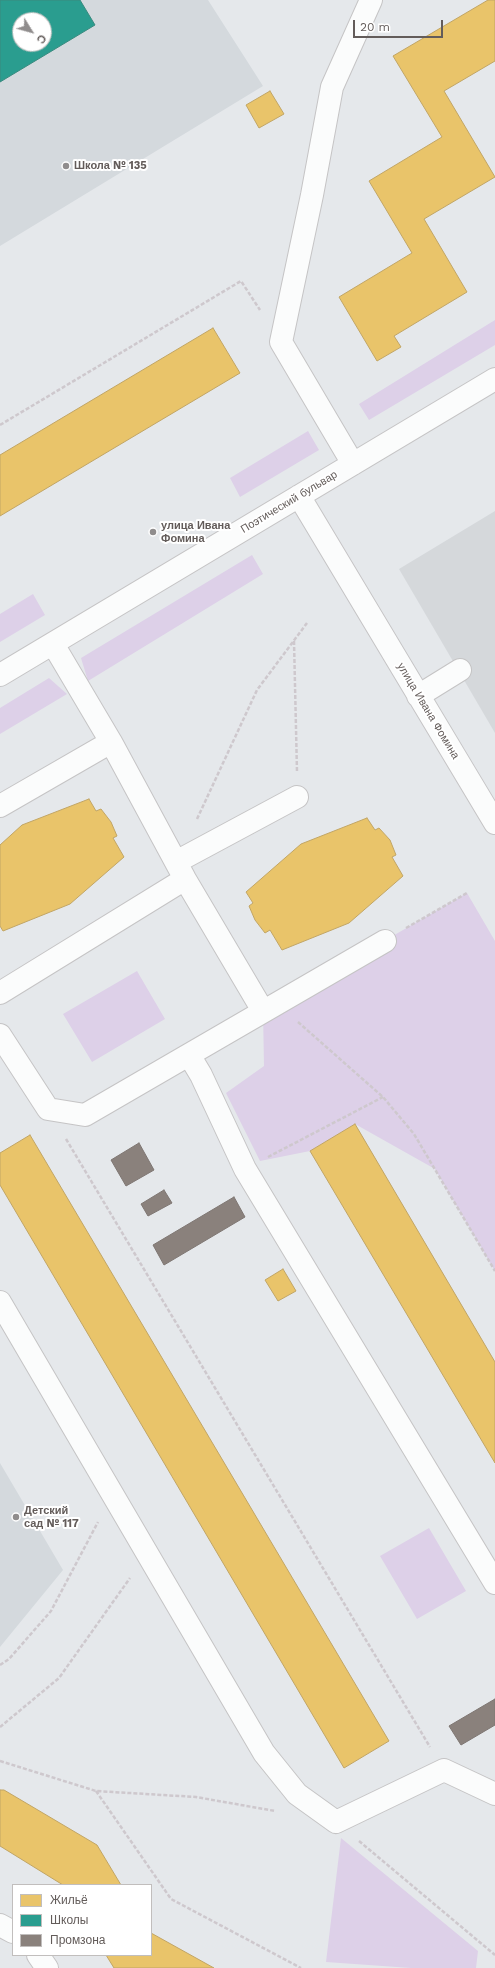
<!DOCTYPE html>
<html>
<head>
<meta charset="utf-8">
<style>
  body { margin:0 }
  #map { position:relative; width:495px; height:1968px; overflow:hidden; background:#e5e8eb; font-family:"Work Sans",sans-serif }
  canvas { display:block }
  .legend { position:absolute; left:12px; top:1884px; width:140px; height:72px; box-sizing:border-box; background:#fff; border:1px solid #c1bebd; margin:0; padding:5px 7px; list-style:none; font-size:12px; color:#635c5a }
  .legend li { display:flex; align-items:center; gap:8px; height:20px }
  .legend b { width:20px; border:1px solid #c1bebd }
  .north { position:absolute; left:12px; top:12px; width:40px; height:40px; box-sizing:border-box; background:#fff; border:1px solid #c1bebd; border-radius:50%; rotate:127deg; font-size:11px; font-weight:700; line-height:16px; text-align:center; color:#635c5a }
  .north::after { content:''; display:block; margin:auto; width:14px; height:18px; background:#908d8d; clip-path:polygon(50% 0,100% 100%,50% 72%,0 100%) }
  .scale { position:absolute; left:353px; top:20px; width:90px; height:18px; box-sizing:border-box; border:2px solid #635c5a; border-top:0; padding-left:5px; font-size:12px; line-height:14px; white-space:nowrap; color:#635c5a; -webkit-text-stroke:3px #fff; paint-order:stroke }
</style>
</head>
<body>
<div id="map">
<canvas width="495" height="1968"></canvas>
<ul class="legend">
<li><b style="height:11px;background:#e9c46a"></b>Жильё</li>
<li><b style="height:11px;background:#2a9d8f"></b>Школы</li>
<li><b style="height:11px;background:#8a817c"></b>Промзона</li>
</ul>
<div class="north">С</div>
<div class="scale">20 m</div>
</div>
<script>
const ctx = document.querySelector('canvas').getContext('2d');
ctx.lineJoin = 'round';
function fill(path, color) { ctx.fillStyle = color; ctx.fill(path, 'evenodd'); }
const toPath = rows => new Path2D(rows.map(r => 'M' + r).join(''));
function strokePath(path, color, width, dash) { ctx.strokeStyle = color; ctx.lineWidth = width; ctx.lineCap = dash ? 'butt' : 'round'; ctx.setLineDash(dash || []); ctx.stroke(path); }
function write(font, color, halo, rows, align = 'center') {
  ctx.font = font + ' "Work Sans",sans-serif'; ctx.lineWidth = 4; ctx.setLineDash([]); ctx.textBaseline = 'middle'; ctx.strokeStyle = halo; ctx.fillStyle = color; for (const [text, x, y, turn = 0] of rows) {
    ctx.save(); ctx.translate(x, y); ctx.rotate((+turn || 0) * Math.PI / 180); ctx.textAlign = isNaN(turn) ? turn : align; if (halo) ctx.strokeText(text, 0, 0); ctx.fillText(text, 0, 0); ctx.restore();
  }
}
fill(toPath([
  [495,511,495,733,399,569]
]), '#d5d8db');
fill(toPath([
  [0,0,208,0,263,86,0,246],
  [20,20,44,20,44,44,20,44],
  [0,1463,63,1570,0,1647]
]), '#d4d9dd');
fill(toPath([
  [495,320,495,345,369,420,359,404],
  [308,431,319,450,240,497,230,478],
  [252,555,263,574,88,681,81,658],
  [33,594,45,615,0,642,0,614],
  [49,678,67,694,0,734,0,708],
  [467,893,495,941,495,1271,435,1169,355,1124,310,1151,260,1161,226,1093,264,1066,263,1011],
  [137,971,165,1019,92,1062,63,1014],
  [429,1528,466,1591,417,1619,380,1556],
  [341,1838,478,1951,476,1968,411,1968,326,1962]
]), '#ddd0e8');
const homes = toPath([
  [488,0,495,0,495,61,444,91,495,177,424,219,467,292,394,336,401,347,377,361,339,297,412,253,369,181,442,137,393,56,488,0],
  [270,91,284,114,259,128,246,105,270,91],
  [213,328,240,373,0,516,0,455,213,328],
  [89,799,96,811,101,809,111,822,117,836,113,838,124,857,70,904,3,931,0,926,0,845,22,825,89,799],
  [367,818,375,830,379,828,390,840,396,855,392,857,403,876,349,923,282,950,270,930,265,933,255,920,249,906,253,903,246,892,301,844,367,818],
  [355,1124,495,1362,495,1463,310,1151,355,1124],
  [30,1135,389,1741,344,1768,0,1185,0,1153,30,1135],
  [283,1269,296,1291,278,1301,265,1280,283,1269],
  [0,1790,4,1790,97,1845,121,1885,63,1885,0,1846,0,1790],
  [151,1933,214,1968,114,1968,106,1955,151,1955,151,1933]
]);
fill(homes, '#e9c46a');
strokePath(homes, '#c1a565', 1);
const schools = toPath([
  [0,0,80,0,95,25,0,82,0,0],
  [20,20,44,20,44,44,20,44,20,20]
]);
fill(schools, '#2a9d8f');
strokePath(schools, '#3b8a7f', 1);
const industry = toPath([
  [139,1143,154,1170,126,1186,111,1160,139,1143],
  [164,1190,172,1203,148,1216,141,1204,164,1190],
  [234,1197,245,1217,164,1265,153,1245,234,1197],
  [495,1699,495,1725,461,1745,449,1726,495,1699]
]);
fill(industry, '#8a817c');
strokePath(industry, '#7e7672', 1);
const minor = toPath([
  [353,464,281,342,312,195,332,87,371,0],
  [299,496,495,823],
  [53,644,111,742,185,879,263,1011],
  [0,675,495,379],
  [418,696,460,670],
  [0,806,111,742],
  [176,862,297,797],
  [0,993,185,879],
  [0,1035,48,1109,85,1115,385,941],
  [189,1055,201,1075,245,1169,495,1583],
  [0,1302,264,1753,297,1794,336,1822,444,1770,495,1794],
  [0,1925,13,1932],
  [38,1955,47,1968]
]);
strokePath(minor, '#c5c4c5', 24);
strokePath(toPath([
  [0,425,241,281,260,310],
  [294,641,297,772],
  [197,819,257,690,307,623],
  [406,928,467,893],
  [298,1022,383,1097,414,1134,495,1271],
  [66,1139,430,1747],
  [268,1157,383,1097],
  [0,1665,9,1659,51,1611,98,1522],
  [0,1727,59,1678,130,1578],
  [0,1761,96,1791,196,1797,275,1811],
  [96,1791,171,1899,301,1968],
  [359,1841,495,1955]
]), '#cec8cd', 2.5, [4, 2]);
strokePath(minor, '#fbfcfc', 22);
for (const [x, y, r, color] of [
  [66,166,4,"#908d8d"],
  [153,532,4,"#908d8d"],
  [16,1517,4,"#908d8d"]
]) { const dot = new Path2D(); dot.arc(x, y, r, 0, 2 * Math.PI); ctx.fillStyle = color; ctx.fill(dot); strokePath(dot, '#fff', 1.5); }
write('bold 11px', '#635c5a', '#fff', [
  ["Школа № 135",74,166],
  ["улица Ивана",161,526],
  ["Фомина",161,539],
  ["Детский",24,1511],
  ["сад № 117",24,1524]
], 'left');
write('11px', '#635c5a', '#fff', [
  ["Поэтический бульвар",289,502,-31],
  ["улица Ивана Фомина",428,711,59]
]);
</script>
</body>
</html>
